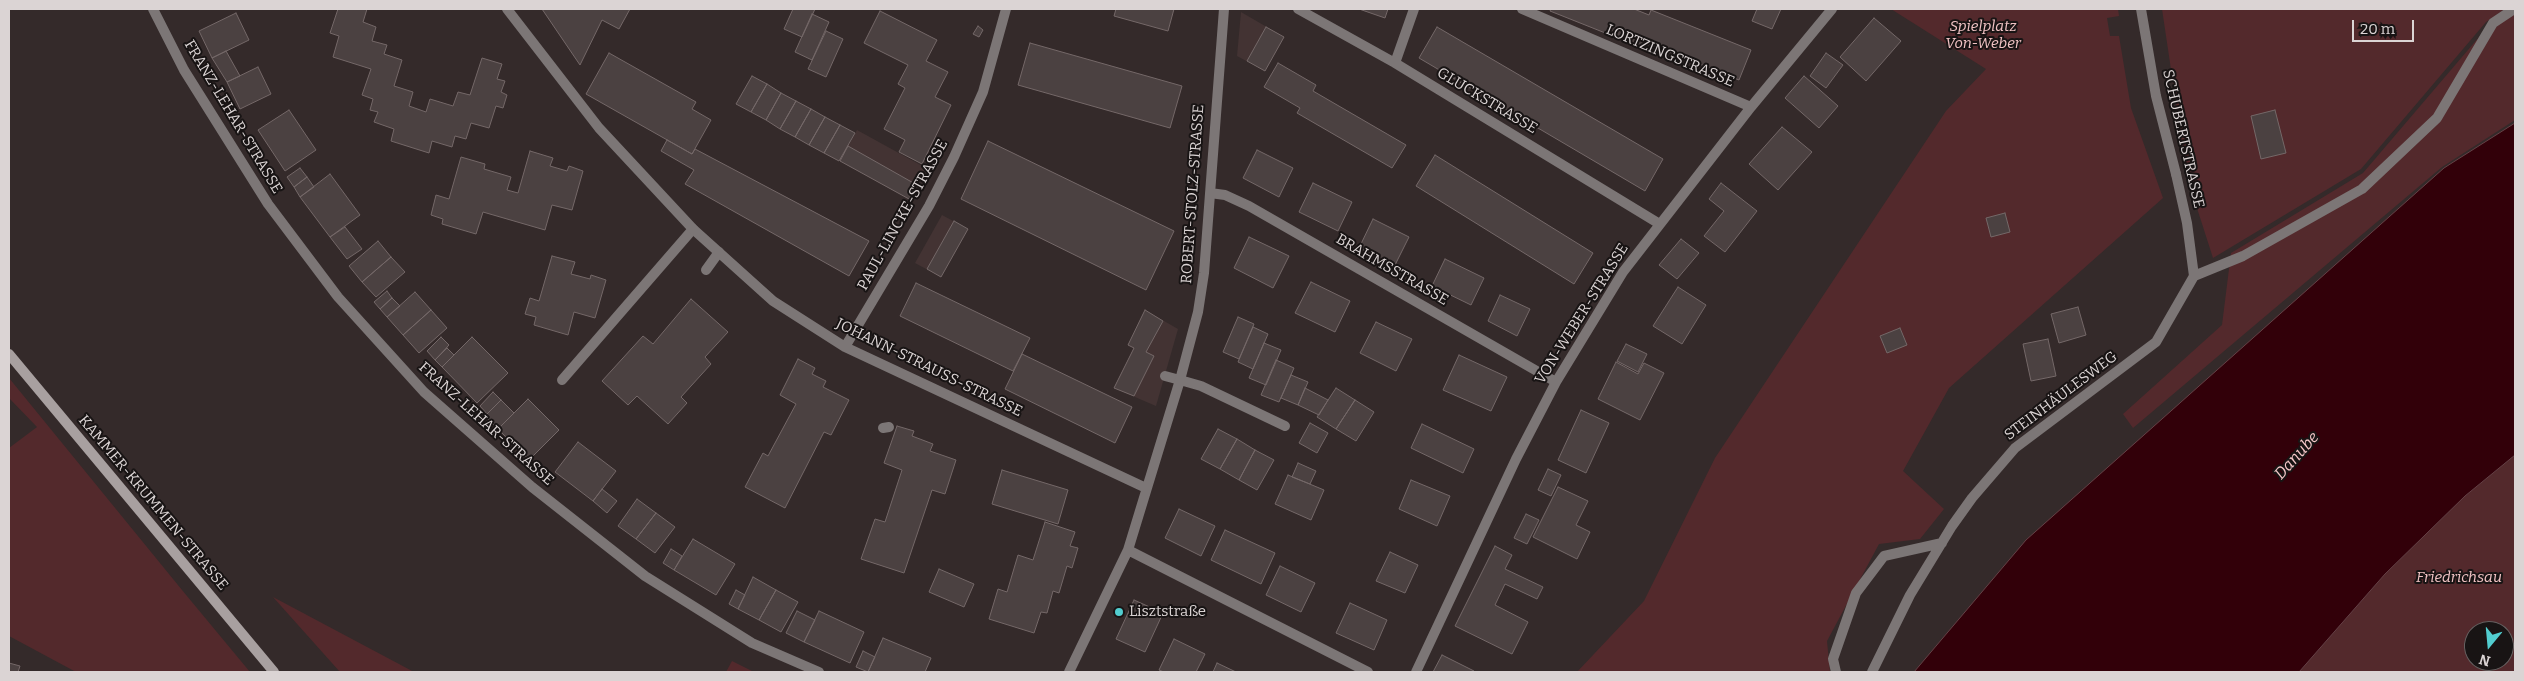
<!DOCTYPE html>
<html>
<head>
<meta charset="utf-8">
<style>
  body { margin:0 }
  #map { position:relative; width:2524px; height:681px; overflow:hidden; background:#342a2a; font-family:Bitter,serif }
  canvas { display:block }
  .frame { position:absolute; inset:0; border:10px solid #dbd4d4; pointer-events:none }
  .north { position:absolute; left:2464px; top:621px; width:50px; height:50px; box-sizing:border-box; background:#181414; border:1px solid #666161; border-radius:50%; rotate:197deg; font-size:14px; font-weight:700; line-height:20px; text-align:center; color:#dbd4d4 }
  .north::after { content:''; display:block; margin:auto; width:18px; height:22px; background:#52cdcf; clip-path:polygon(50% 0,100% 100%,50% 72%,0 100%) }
  .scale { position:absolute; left:2352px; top:20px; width:62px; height:22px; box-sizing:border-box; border:2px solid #dbd4d4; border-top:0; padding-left:6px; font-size:15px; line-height:18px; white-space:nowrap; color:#dbd4d4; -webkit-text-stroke:4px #181414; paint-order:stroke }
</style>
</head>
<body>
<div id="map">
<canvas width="2524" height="681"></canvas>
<div class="frame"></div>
<div class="north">N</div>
<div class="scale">20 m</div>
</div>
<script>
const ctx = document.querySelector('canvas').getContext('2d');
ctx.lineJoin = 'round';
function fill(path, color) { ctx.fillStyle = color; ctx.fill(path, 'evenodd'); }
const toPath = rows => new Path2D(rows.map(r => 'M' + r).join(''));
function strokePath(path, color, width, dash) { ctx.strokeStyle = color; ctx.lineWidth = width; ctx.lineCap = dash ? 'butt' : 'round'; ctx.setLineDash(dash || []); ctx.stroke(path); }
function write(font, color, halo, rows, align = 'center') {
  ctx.font = font + ' Bitter,serif'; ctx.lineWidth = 4; ctx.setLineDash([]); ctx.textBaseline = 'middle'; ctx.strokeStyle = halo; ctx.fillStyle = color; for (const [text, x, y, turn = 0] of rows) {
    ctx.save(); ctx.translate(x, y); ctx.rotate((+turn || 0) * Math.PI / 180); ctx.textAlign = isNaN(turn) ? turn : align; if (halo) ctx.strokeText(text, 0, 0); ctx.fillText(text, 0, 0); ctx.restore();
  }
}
fill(toPath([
  [1241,12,1284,37,1265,71,1237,56],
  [857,130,926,168,909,199,840,161],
  [942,215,968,229,941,277,915,263],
  [1145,310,1178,329,1156,406,1114,388,1134,348,1128,345]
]), '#433333');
fill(toPath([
  [1891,9,2118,9,2119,16,2107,18,2110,36,2119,36,2131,108,2163,198,1949,388,1903,471,1944,509,1920,539,1879,544,1827,641,1830,672,1577,672,1644,601,1715,458,1946,111,1986,69],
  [2162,9,2505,9,2486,22,2361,169,2213,258,2187,177],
  [2515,9,2515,120,2442,167,2133,428,2123,414,2222,325,2231,253,2363,173,2491,23],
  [9,378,182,590,250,672,76,672,9,636,9,448,37,427,9,398],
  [2515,455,2515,672,2299,672,2385,574,2465,496],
  [2474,631,2504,631,2504,661,2474,661],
  [273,597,414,672,340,672],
  [732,661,754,672,726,672]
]), '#53292c');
const water = toPath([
  [2515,123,2515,455,2465,496,2385,574,2299,672,1914,672,2026,540,2444,168,2515,123]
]);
fill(water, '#320009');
strokePath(water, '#654046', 1);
const building = toPath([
  [338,9,367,9,363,22,376,27,372,41,387,45,384,54,402,60,394,86,413,92,409,106,426,112,430,99,453,106,458,92,470,95,482,58,502,64,497,79,505,81,501,92,507,95,503,108,496,106,489,128,471,123,466,139,455,136,452,147,432,141,429,153,391,141,394,129,374,122,378,112,370,110,373,99,362,95,371,69,333,57,339,36,330,33,338,9],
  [542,9,630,9,619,29,602,20,580,65,542,9],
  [793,9,815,9,802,37,784,29,793,9],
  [1116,9,1174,9,1168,31,1114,16,1116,9],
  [1359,9,1388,9,1385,18,1359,9],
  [1551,9,1634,9,1649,15,1651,10,1751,50,1739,80,1645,42,1643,48,1550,11,1551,9],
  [1757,9,1781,9,1772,29,1752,21,1757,9],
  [880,11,937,40,926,61,948,72,935,97,951,105,922,164,899,152,905,140,884,129,905,88,898,84,908,65,864,43,880,11],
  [236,13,249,40,212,58,199,31,236,13],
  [812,14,829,22,812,60,795,52,812,14],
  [1874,18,1901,41,1866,81,1840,57,1874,18],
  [978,26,983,30,979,37,973,34,978,26],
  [1266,27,1284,37,1265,71,1247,61,1266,27],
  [1437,27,1663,159,1645,191,1419,58,1437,27],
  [826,31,843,39,826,77,808,69,826,31],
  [1030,43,1182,86,1170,128,1018,85,1030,43],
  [226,51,240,76,227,82,212,58,226,51],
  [609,53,696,102,692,109,711,120,692,154,586,94,609,53],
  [1826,53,1843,65,1826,88,1810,76,1826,53],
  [1278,63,1316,85,1313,91,1406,145,1392,168,1297,113,1300,108,1264,87,1278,63],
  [258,67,271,94,240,109,227,82,258,67],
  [752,76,767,84,751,112,736,104,752,76],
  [1804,76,1838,106,1819,128,1785,98,1804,76],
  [767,84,781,93,766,120,751,112,767,84],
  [781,93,796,101,780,129,766,120,781,93],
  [796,101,811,109,795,137,780,129,796,101],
  [811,109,825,117,809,145,795,137,811,109],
  [289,110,316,150,285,171,258,130,289,110],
  [2275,110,2286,153,2261,159,2251,116,2275,110],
  [825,117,840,125,824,153,809,145,825,117],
  [840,125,855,133,839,161,824,153,840,125],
  [1782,127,1812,152,1778,190,1749,164,1782,127],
  [667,140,692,154,695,149,869,241,849,276,685,184,694,170,661,151,667,140],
  [988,141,1174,231,1146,290,961,199,988,141],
  [848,146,917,185,909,199,840,161,848,146],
  [1257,150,1293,168,1279,197,1243,178,1257,150],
  [530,151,553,158,550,166,567,171,569,166,583,171,572,210,552,205,545,230,483,212,476,234,442,224,443,219,431,215,436,195,449,199,461,157,485,164,484,169,511,177,507,190,518,193,530,151],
  [1435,155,1593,253,1574,284,1416,186,1435,155],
  [300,168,307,177,294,187,287,177,300,168],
  [330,174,360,215,330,237,300,197,330,174],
  [307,177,314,187,300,197,294,187,307,177],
  [1313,183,1352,202,1338,231,1299,212,1313,183],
  [1721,183,1757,211,1725,252,1704,236,1724,211,1709,199,1721,183],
  [2005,213,2010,232,1991,237,1986,218,2005,213],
  [1373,219,1409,237,1395,265,1359,248,1373,219],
  [954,221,968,229,941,277,927,269,954,221],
  [345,227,362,249,347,259,330,237,345,227],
  [1249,237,1289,256,1273,288,1234,268,1249,237],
  [1681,239,1699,253,1677,279,1659,265,1681,239],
  [378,241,391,257,362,282,349,266,378,241],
  [552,256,575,262,571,274,590,279,591,275,606,280,595,318,574,312,568,335,534,325,536,317,525,314,530,298,539,301,552,256],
  [391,257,405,272,376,297,362,282,391,257],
  [1445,259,1484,278,1471,305,1432,286,1445,259],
  [1311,282,1350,301,1335,332,1295,313,1311,282],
  [916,283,1030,338,1013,371,900,316,916,283],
  [1678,287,1706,305,1682,344,1653,326,1678,287],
  [387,291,392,298,380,309,374,302,387,291],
  [415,292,431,310,403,335,387,317,415,292],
  [1500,295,1530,309,1517,336,1488,321,1500,295],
  [392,298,400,306,387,317,380,309,392,298],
  [691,299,728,332,705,357,711,364,681,397,687,403,668,424,637,396,628,405,602,381,643,336,653,344,691,299],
  [2078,307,2086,335,2059,343,2051,314,2078,307],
  [431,310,447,328,419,353,403,335,431,310],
  [1145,310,1163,321,1146,352,1154,356,1134,396,1114,388,1134,348,1128,345,1145,310],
  [1238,317,1254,324,1239,359,1223,352,1238,317],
  [1376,322,1412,339,1396,371,1360,353,1376,322],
  [1253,327,1268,334,1253,369,1238,362,1253,327],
  [1900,328,1907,345,1887,353,1880,336,1900,328],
  [441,337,449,345,435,360,427,351,441,337],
  [472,337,508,373,477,403,442,367,472,337],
  [2048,339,2056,376,2031,381,2023,344,2048,339],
  [1264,343,1281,350,1266,385,1249,378,1264,343],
  [1626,344,1647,354,1638,372,1617,361,1626,344],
  [447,348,454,355,442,367,435,360,447,348],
  [1022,354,1132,407,1115,443,1005,389,1022,354],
  [1459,355,1507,377,1491,411,1443,390,1459,355],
  [798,359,815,368,812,374,826,381,823,387,849,400,831,435,824,432,785,508,745,487,763,453,768,456,796,404,780,395,798,359],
  [1276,360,1294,368,1279,402,1261,395,1276,360],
  [1616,362,1638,374,1644,363,1664,373,1640,420,1598,399,1616,362],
  [1291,375,1308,382,1298,405,1281,398,1291,375],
  [1305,388,1328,400,1319,415,1298,405,1305,388],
  [1336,388,1355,400,1336,429,1317,417,1336,388],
  [493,392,501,400,487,414,480,406,493,392],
  [528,399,559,430,529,460,498,429,528,399],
  [501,400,514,413,498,429,485,416,501,400],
  [1355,400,1374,412,1356,441,1336,429,1355,400],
  [1581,410,1609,423,1586,473,1558,460,1581,410],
  [1310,423,1328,433,1317,453,1299,443,1310,423],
  [1422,424,1474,449,1463,473,1411,448,1422,424],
  [897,426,914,431,912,436,933,444,930,451,956,460,945,494,932,490,904,573,861,559,875,519,885,522,902,470,884,463,897,426],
  [1218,429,1237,439,1220,469,1201,459,1218,429],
  [1237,439,1255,450,1239,480,1220,469,1237,439],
  [578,442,616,471,593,501,555,472,578,442],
  [1255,450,1274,460,1257,490,1239,480,1255,450],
  [1298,463,1316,471,1310,484,1292,477,1298,463],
  [1548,469,1561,475,1551,496,1538,490,1548,469],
  [1002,470,1068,490,1058,524,992,504,1002,470],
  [1288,475,1324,490,1311,520,1275,504,1288,475],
  [1411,480,1450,496,1437,526,1399,509,1411,480],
  [1558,487,1588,501,1576,525,1590,532,1577,559,1533,537,1558,487],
  [602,489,617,501,607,513,593,501,602,489],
  [637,499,656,513,636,539,618,526,637,499],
  [1179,509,1215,526,1201,556,1165,538,1179,509],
  [656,513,675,527,655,553,636,539,656,513],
  [1526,514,1539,520,1527,544,1514,538,1526,514],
  [1045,522,1075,532,1070,546,1078,548,1072,568,1067,566,1059,593,1053,591,1047,613,1041,612,1034,633,989,619,998,589,1007,592,1018,555,1033,560,1045,522],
  [1225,530,1275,553,1261,584,1211,560,1225,530],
  [693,539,735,564,716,595,674,570,693,539],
  [1495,546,1512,555,1505,569,1543,587,1537,599,1505,584,1495,605,1528,622,1512,654,1455,626,1495,546],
  [671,549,682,556,674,570,663,563,671,549],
  [1390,552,1418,565,1405,593,1376,581,1390,552],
  [1280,566,1315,583,1301,612,1266,595,1280,566],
  [939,569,974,584,964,607,929,592,939,569],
  [753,577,776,590,759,620,738,609,753,577],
  [736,590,745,595,738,609,729,604,736,590],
  [776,590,798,602,781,632,759,620,776,590],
  [1134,600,1163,613,1145,652,1116,639,1134,600],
  [1350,603,1387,620,1374,650,1336,633,1350,603],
  [797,611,815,620,804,642,786,633,797,611],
  [819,611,864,632,850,663,804,642,819,611],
  [883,638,931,658,925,672,868,672,883,638],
  [1174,639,1205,654,1196,672,1164,672,1159,670,1174,639],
  [863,651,875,657,868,672,856,667,863,651],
  [1442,655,1474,671,1473,672,1433,672,1442,655],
  [9,663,20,666,18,672,9,672,9,663],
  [1217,663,1236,672,1213,672,1217,663]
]);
fill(building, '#4b4141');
strokePath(building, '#746868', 1);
strokePath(toPath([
  [2176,174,2187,223,2194,276],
  [706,270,719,252],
  [2194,276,2243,256,2362,189,2437,118,2493,23,2514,9],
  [1165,376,1180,380],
  [562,380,693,229],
  [883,428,889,427],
  [1836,672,1833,659,1856,593,1884,556,1942,543],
  [1872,672,1910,595,1952,526,1972,498,2015,448,2156,342,2194,276]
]), '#7c7676', 10);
strokePath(toPath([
  [153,9,184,70,268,204,338,297,424,392,532,487,645,576,752,643,819,672],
  [507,9,599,128,693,229,773,301,845,347,1146,488],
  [1298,9,1395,63,1658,223],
  [1522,9,1751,107],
  [2141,9,2156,96,2176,174],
  [1395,63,1414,9],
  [1210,193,1225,195,1249,206,1556,382],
  [845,347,929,206,954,157,983,92,1006,9],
  [1180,380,1201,386,1285,426],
  [1128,550,1368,672],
  [1069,672,1128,550,1180,380,1198,312,1204,273,1224,9],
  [1416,672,1516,459,1556,382,1623,272,1751,107,1832,9]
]), '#7c7676', 10);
strokePath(toPath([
  [9,354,274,672]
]), '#a8a0a0', 10);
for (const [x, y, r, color] of [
  [1119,612,5,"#52cdcf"]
]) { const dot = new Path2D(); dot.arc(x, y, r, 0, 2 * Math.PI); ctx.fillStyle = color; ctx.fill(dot); strokePath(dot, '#181414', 2); }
write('italic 15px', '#f1c3c4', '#181414', [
  ["Spielplatz",1983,27],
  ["Von-Weber",1983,44],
  ["Friedrichsau",2459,578]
]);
write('15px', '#dbd4d4', '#181414', [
  ["LORTZINGSTRASSE",1670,56,23],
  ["GLUCKSTRASSE",1487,101,31],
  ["FRANZ-LEHAR-STRASSE",233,117,59],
  ["SCHUBERTSTRASSE",2183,139,77],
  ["ROBERT-STOLZ-STRASSE",1193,194,-86],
  ["PAUL-LINCKE-STRASSE",903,215,-61],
  ["BRAHMSSTRASSE",1392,270,30],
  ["VON-WEBER-STRASSE",1582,314,-58],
  ["JOHANN-STRAUSS-STRASSE",929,368,26],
  ["STEINHÄULESWEG",2061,396,-37],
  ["FRANZ-LEHAR-STRASSE",486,424,42],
  ["KAMMER-KRUMMEN-STRASSE",153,503,50]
]);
write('15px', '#dbd4d4', '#181414', [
  ["Lisztstraße",1129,612]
], 'left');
write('italic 16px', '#f8cacb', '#181414', [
  ["Danube",2297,456,-48]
]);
</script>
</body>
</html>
